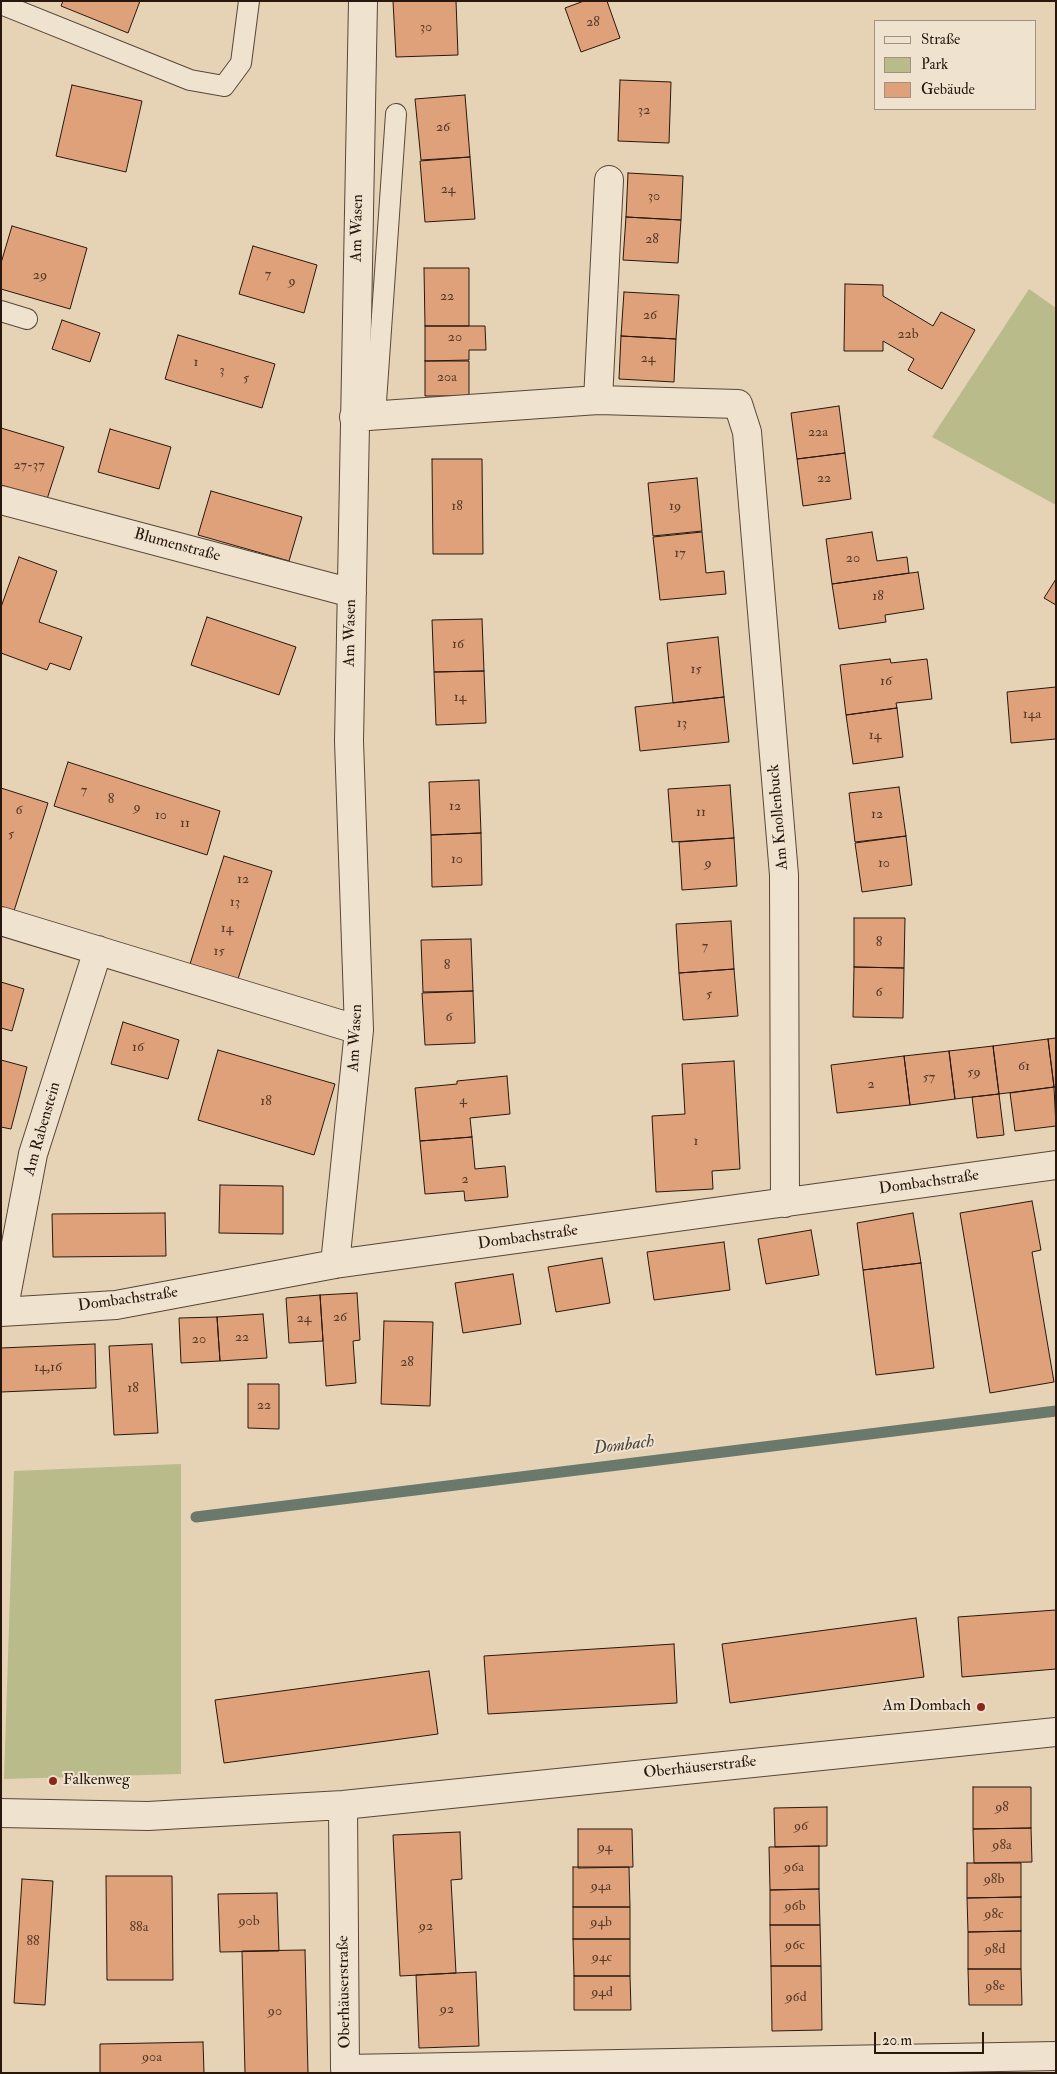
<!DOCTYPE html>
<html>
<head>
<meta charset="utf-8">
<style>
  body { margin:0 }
  #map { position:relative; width:1057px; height:2074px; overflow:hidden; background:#e6d3b5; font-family:"IM FELL Double Pica",serif }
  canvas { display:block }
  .frame { position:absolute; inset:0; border:2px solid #29170e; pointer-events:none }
  .legend { position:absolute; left:874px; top:20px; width:162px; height:90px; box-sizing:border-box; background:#efe2cf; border:1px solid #a09182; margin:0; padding:6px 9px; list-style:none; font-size:15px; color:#29170e }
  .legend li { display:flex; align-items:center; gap:10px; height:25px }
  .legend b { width:25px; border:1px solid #a09182 }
  .scale { position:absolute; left:874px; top:2032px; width:110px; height:22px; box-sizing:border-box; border:2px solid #29170e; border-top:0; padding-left:6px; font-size:15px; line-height:18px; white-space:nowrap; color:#29170e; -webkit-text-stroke:4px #efe2cf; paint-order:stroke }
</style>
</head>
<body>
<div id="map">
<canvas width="1057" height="2074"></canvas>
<div class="frame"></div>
<ul class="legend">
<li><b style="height:6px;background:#efe2cf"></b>Straße</li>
<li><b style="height:14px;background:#b9bb8b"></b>Park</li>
<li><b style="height:14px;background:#dea17a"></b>Gebäude</li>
</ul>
<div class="scale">20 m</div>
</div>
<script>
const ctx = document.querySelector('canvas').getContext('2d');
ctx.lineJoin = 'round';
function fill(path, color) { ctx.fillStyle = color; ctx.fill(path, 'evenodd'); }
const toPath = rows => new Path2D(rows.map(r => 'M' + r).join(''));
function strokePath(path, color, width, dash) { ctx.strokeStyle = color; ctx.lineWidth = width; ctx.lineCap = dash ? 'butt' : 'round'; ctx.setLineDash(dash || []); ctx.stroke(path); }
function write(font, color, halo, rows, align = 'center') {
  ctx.font = font + ' "IM FELL Double Pica",serif'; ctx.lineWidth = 4; ctx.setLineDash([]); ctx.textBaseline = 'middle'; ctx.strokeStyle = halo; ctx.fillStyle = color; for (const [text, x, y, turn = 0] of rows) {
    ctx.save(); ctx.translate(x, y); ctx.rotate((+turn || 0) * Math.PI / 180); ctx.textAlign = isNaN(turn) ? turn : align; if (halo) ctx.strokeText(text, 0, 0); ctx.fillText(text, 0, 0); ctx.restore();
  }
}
fill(toPath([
  [1029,289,1056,308,1056,505,932,437],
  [181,1464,181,1774,4,1779,14,1471]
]), '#b9bb8b');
strokePath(toPath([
  [196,1517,1056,1411]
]), '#6b786c', 11);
const building = toPath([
  [63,1,140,1,128,33,61,6,63,1],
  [393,1,456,1,458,55,396,57,393,1],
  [584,1,607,1,620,38,581,52,565,8,584,1],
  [620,80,671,82,669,143,618,141,620,80],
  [72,85,142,101,126,172,56,156,72,85],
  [465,95,470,157,421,160,415,99,465,95],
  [470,157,475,219,425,222,420,161,470,157],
  [628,173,683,176,681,220,626,217,628,173],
  [626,217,681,220,678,263,623,260,626,217],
  [12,226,87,248,70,309,1,289,1,263,12,226],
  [253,246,317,265,304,313,239,294,253,246],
  [424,268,469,268,469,326,425,326,424,268],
  [845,284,883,285,883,296,933,326,941,312,975,330,942,389,908,370,914,359,883,341,883,351,844,351,845,284],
  [624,292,679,295,676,339,621,336,624,292],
  [62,320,100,333,90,362,52,349,62,320],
  [425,326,485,326,486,350,469,350,469,360,425,361,425,326],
  [178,335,275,364,262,408,165,379,178,335],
  [621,336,676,339,674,382,619,379,621,336],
  [425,361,469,361,469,396,425,396,425,361],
  [839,406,845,453,797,459,791,413,839,406],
  [1,428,64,447,47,499,1,485,1,428],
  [110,429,171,447,159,489,98,472,110,429],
  [845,453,851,499,803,506,797,459,845,453],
  [432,459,482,459,483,554,433,554,432,459],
  [697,478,702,531,653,536,648,483,697,478],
  [211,491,302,517,289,561,198,535,211,491],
  [702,532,706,573,724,571,726,594,660,600,653,537,702,532],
  [872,532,877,561,907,557,909,573,832,584,826,539,872,532],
  [19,557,57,571,39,622,82,637,70,670,50,663,47,670,1,653,1,607,19,557],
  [918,572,924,609,885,615,886,622,839,629,832,584,918,572],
  [1056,579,1056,605,1044,598,1056,579],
  [207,617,296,647,279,695,191,665,207,617],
  [482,619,484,671,434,672,432,620,482,619],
  [718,637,724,697,673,703,667,643,718,637],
  [890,659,891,663,927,659,932,699,896,703,897,708,846,715,840,665,890,659],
  [484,671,486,723,436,725,434,672,484,671],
  [1056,687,1056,739,1011,743,1007,692,1056,687],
  [724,697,729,742,640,751,635,707,724,697],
  [897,708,903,757,853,764,846,715,897,708],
  [68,762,220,811,207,855,54,806,68,762],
  [479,780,481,833,431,835,429,782,479,780],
  [730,785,734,838,672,842,668,789,730,785],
  [899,787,906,836,855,842,849,793,899,787],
  [1,788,48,803,14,911,1,907,1,788],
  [481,833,482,885,432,887,431,835,481,833],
  [906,836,912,885,862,892,855,843,906,836],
  [734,838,737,886,682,890,679,842,734,838],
  [224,856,272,871,238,979,190,964,224,856],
  [854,918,905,918,904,968,854,967,854,918],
  [731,921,734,969,679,973,676,924,731,921],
  [471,939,473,991,423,992,421,940,471,939],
  [854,967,904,968,903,1018,853,1017,854,967],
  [734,969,738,1016,683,1020,679,973,734,969],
  [1,982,24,989,12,1031,1,1028,1,982],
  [473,991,475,1043,425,1045,422,993,473,991],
  [123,1022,179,1040,168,1079,111,1064,123,1022],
  [1056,1038,1056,1087,1054,1087,1048,1039,1056,1038],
  [1048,1039,1054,1087,999,1094,993,1046,1048,1039],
  [993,1046,999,1094,955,1099,949,1051,993,1046],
  [218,1050,335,1084,314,1155,198,1120,218,1050],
  [949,1051,955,1099,910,1105,904,1056,949,1051],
  [904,1056,910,1105,837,1113,831,1065,904,1056],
  [1,1060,27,1067,11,1129,1,1127,1,1060],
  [734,1061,740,1169,712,1171,713,1189,656,1192,652,1116,685,1114,682,1064,734,1061],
  [507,1076,510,1114,470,1118,472,1137,420,1141,415,1088,457,1084,457,1081,507,1076],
  [1054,1087,1056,1126,1015,1131,1010,1093,1054,1087],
  [999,1094,1004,1135,977,1138,972,1097,999,1094],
  [472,1137,475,1169,505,1166,508,1197,465,1201,464,1191,425,1194,420,1141,472,1137],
  [220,1185,283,1186,283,1234,219,1233,220,1185],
  [1032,1201,1041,1250,1032,1252,1054,1382,990,1393,960,1213,1032,1201],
  [165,1213,166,1256,53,1257,52,1214,165,1213],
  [913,1213,921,1263,863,1270,857,1223,913,1213],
  [811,1230,819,1275,766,1284,758,1239,811,1230],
  [724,1242,730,1290,654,1300,647,1252,724,1242],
  [602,1258,610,1303,556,1312,548,1267,602,1258],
  [921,1263,934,1368,876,1375,863,1270,921,1263],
  [513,1274,521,1324,463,1333,455,1283,513,1274],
  [357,1293,360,1340,353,1341,356,1383,326,1386,320,1295,357,1293],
  [320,1295,323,1341,289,1343,286,1298,320,1295],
  [263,1314,267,1358,220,1361,217,1317,263,1314],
  [217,1317,220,1361,181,1363,179,1318,217,1317],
  [384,1321,433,1322,430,1406,381,1404,384,1321],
  [95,1344,96,1388,1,1392,1,1348,95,1344],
  [152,1344,158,1433,114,1435,109,1346,152,1344],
  [248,1384,279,1384,279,1429,248,1428,248,1384],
  [1056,1610,1056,1669,962,1677,958,1617,1056,1610],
  [916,1618,924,1677,730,1703,722,1644,916,1618],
  [674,1644,677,1703,488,1714,484,1656,674,1644],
  [429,1671,438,1734,224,1763,215,1700,429,1671],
  [973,1787,1031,1787,1031,1828,973,1829,973,1787],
  [827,1807,827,1846,775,1847,774,1808,827,1807],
  [1031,1828,1032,1862,974,1863,973,1829,1031,1828],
  [578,1829,632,1829,633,1867,578,1868,578,1829],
  [460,1832,462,1879,451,1880,456,1973,400,1976,393,1835,460,1832],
  [819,1846,819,1889,770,1890,769,1847,819,1846],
  [967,1863,1021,1863,1021,1897,967,1898,967,1863],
  [573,1867,629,1867,630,1907,573,1907,573,1867],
  [106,1876,172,1876,173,1980,107,1980,106,1876],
  [22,1879,53,1881,45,2005,14,2003,22,1879],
  [819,1889,820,1925,770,1925,770,1890,819,1889],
  [277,1893,279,1951,220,1952,218,1894,277,1893],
  [1021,1897,1021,1931,968,1932,967,1898,1021,1897],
  [573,1907,630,1907,630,1939,573,1939,573,1907],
  [770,1925,820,1925,821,1966,771,1966,770,1925],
  [1021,1931,1021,1969,968,1969,968,1932,1021,1931],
  [573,1939,630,1939,630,1976,574,1976,573,1939],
  [305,1950,308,2073,245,2073,242,1951,305,1950],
  [771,1966,821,1966,822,2030,772,2031,771,1966],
  [968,1969,1021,1969,1022,2005,969,2005,968,1969],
  [476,1972,479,2046,419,2048,416,1975,476,1972],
  [574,1976,630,1976,631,2010,574,2010,574,1976],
  [203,2042,204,2073,100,2073,100,2044,203,2042]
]);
fill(building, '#dea17a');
strokePath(building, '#29170e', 1);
const lane = toPath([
  [1,4,190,80,224,86,241,63,249,1],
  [1,311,27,319],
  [375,416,396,114]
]);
const street = toPath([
  [598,400,609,180],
  [354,417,598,400,738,404,747,432,784,875,785,1203],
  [1,500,352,593],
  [1,921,359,1030],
  [335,1264,359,1030,349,741,363,1],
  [1,1312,116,1305,335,1264,1056,1165],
  [3,1312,33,1154,98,950],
  [343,1805,345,2069,1056,2056],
  [1,1813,148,1816,343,1805,1056,1732]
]);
strokePath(lane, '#584638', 22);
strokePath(street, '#584638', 30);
strokePath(lane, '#efe2cf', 20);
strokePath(street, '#efe2cf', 28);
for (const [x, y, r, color] of [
  [981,1707,5,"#8f2418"],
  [53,1781,5,"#8f2418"]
]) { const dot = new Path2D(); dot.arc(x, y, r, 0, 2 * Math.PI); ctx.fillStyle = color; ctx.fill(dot); strokePath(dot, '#efe2cf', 2); }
write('14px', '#563a29', null, [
  ["28",593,23],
  ["30",426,28],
  ["32",644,111],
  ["26",443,128],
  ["24",448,190],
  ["30",654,197],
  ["28",652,240],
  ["7",268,275],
  ["29",40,276],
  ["9",292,282],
  ["22",447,297],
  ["26",650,316],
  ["22b",908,335],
  ["20",455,338],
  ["24",648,359],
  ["1",196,363],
  ["3",222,371],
  ["20a",447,378],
  ["5",246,379],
  ["22a",818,433],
  ["27-37",29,466],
  ["22",824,479],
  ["18",457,507],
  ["19",675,507],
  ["17",680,554],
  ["20",853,559],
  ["18",878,597],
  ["16",458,645],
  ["15",696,670],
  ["16",886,682],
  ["14",460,698],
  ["14a",1032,715],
  ["13",682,724],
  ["14",875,736],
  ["7",84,791],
  ["8",111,800],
  ["12",455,807],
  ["9",137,808],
  ["6",19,811],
  ["11",701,813],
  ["12",877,815],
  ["10",161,816],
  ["11",185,824],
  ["5",11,835],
  ["10",457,860],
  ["9",708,864],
  ["10",884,864],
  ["12",243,880],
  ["13",235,903],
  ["14",227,929],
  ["8",879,943],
  ["7",705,947],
  ["15",219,952],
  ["8",447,966],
  ["6",879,993],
  ["5",709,995],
  ["6",449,1018],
  ["16",138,1048],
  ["61",1024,1067],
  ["59",974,1073],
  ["57",929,1078],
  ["2",871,1085],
  ["4",463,1101],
  ["18",266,1102],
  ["1",696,1142],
  ["2",465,1180],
  ["26",340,1318],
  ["24",304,1319],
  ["22",242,1338],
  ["20",199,1340],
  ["28",407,1363],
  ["14,16",48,1368],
  ["18",133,1389],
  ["22",264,1406],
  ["98",1002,1808],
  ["96",801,1827],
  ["98a",1002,1846],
  ["94",605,1848],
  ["96a",794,1868],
  ["98b",994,1880],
  ["94a",601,1887],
  ["96b",795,1907],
  ["98c",994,1915],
  ["90b",249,1922],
  ["94b",601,1923],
  ["92",426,1927],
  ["88a",139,1928],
  ["88",33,1942],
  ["96c",795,1946],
  ["98d",995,1950],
  ["94c",602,1958],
  ["98e",995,1987],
  ["94d",602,1993],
  ["96d",796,1998],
  ["92",447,2010],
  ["90",275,2012],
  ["90a",152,2058]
]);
write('16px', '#29170e', '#efe2cf', [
  ["Am Wasen",358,228,-89],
  ["Blumenstraße",177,546,15],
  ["Am Wasen",351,633,-89],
  ["Am Knollenbuck",779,817,-95],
  ["Am Wasen",356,1038,-87],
  ["Am Rabenstein",43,1129,-74],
  ["Dombachstraße",929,1183,-8],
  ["Dombachstraße",528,1238,-8],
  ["Dombachstraße",128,1300,-8],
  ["Oberhäuserstraße",700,1768,-6],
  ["Oberhäuserstraße",345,1992,-91]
]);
write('16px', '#29170e', '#efe2cf', [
  ["Am Dombach",971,1707],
  ["Falkenweg",63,1781,"left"]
], 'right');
write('italic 18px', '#4a473d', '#efe2cf', [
  ["Dombach",624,1446,-7]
]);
</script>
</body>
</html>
